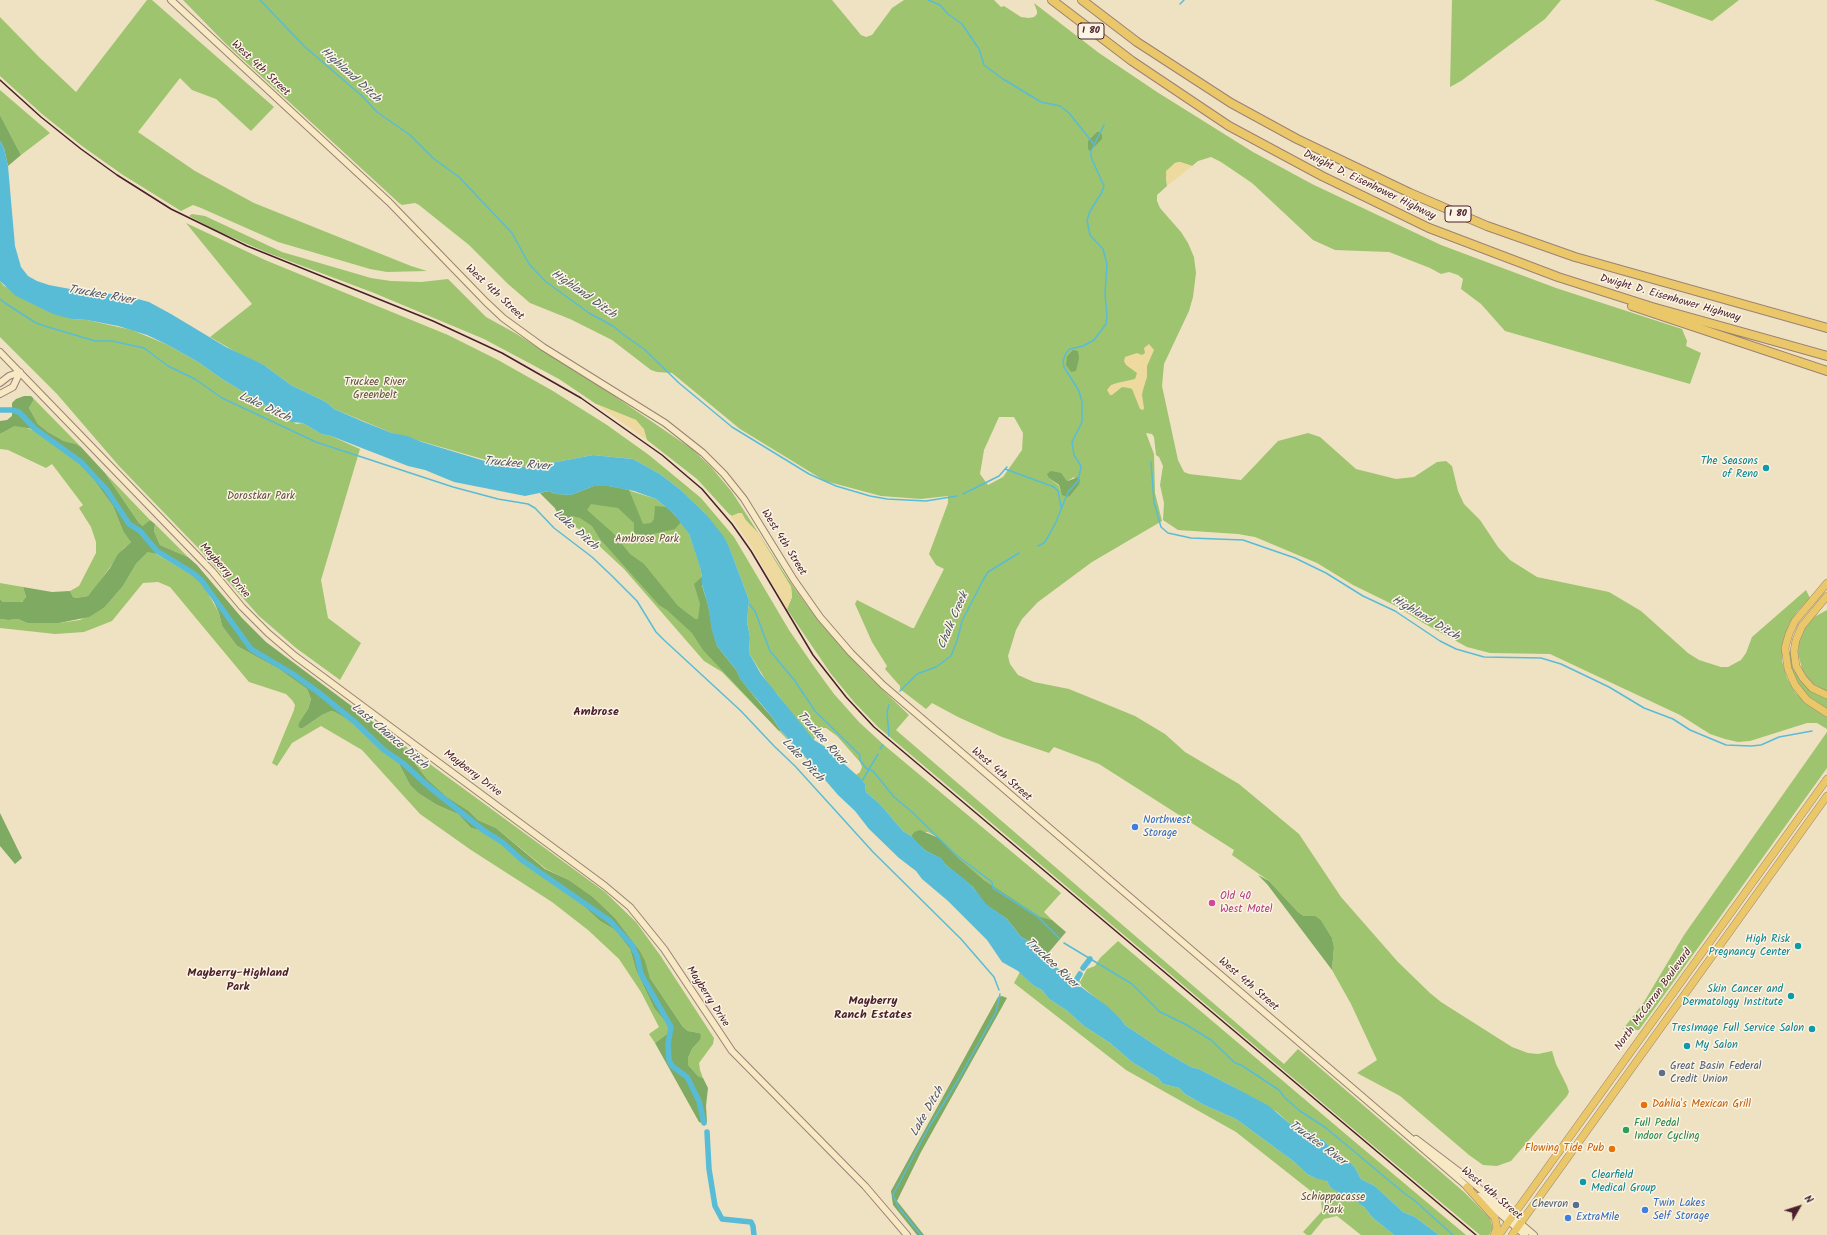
<!DOCTYPE html>
<html>
<head>
<meta charset="utf-8">
<style>
  body { margin:0 }
  #map { position:relative; width:1827px; height:1235px; overflow:hidden; background:#efe2c2; font-family:Kalam,sans-serif }
  canvas { display:block }
  .north { position:absolute; left:1779px; top:1187px; width:40px; height:40px; -webkit-text-stroke:3px #fcf5e5; paint-order:stroke; rotate:51deg; font-size:11px; font-weight:700; line-height:16px; text-align:center; color:#4a1f2b }
  .north::after { content:''; display:block; margin:auto; width:14px; height:18px; background:#4a1f2b; clip-path:polygon(50% 0,100% 100%,50% 72%,0 100%) }
</style>
</head>
<body>
<div id="map">
<canvas width="1827" height="1235"></canvas>
<div class="north">N</div>
</div>
<script>
const ctx = document.querySelector('canvas').getContext('2d');
ctx.lineJoin = 'round';
function fill(path, color) { ctx.fillStyle = color; ctx.fill(path, 'evenodd'); }
const toPath = rows => new Path2D(rows.map(r => 'M' + r).join(''));
function strokePath(path, color, width, dash) { ctx.strokeStyle = color; ctx.lineWidth = width; ctx.lineCap = dash ? 'butt' : 'round'; ctx.setLineDash(dash || []); ctx.stroke(path); }
function write(font, color, halo, rows, align = 'center') {
  ctx.font = font + ' Kalam,sans-serif'; ctx.lineWidth = 3; ctx.setLineDash([]); ctx.textBaseline = 'middle'; ctx.strokeStyle = halo; ctx.fillStyle = color; for (const [text, x, y, turn = 0] of rows) {
    ctx.save(); ctx.translate(x, y); ctx.rotate((+turn || 0) * Math.PI / 180); ctx.textAlign = isNaN(turn) ? turn : align; if (halo) ctx.strokeText(text, 0, 0); ctx.fillText(text, 0, 0); ctx.restore();
  }
}
fill(toPath([
  [147,0,152,0,274,107,251,131,216,99,192,90,180,78,138,132,195,171,254,203,411,266,427,271,387,272,370,269,278,242,201,208,193,205,181,211,123,175,82,146,42,114,0,76,0,17,39,57,76,92],
  [183,0,832,0,861,35,866,37,872,35,892,8,904,0,994,0,1001,7,1004,6,1021,17,1029,18,1034,17,1037,14,1037,11,1034,3,1099,53,1157,92,1253,152,1312,184,1441,245,1556,288,1682,329,1687,341,1686,346,1701,353,1690,384,1505,331,1481,304,1461,289,1463,279,1458,275,1449,272,1441,274,1430,268,1389,252,1335,250,1313,240,1252,183,1221,162,1211,157,1198,161,1192,166,1180,162,1175,163,1168,171,1166,178,1167,186,1157,195,1157,201,1160,208,1181,232,1188,243,1194,257,1196,273,1193,297,1189,311,1164,364,1162,386,1178,460,1184,472,1189,474,1241,480,1278,441,1308,433,1320,437,1356,469,1396,479,1414,477,1437,462,1446,461,1452,466,1458,491,1464,504,1480,520,1498,547,1510,560,1537,577,1609,592,1641,611,1688,653,1699,660,1721,667,1728,667,1741,660,1746,653,1752,637,1806,590,1810,598,1797,612,1789,624,1783,643,1782,661,1787,678,1795,692,1806,703,1827,717,1827,729,1817,723,1807,723,1750,741,1738,742,1725,739,1710,734,1680,715,1550,654,1490,653,1467,647,1425,624,1396,606,1353,585,1317,563,1255,537,1238,534,1178,530,1163,520,1164,503,1160,485,1163,466,1159,457,1156,455,1154,437,1152,434,1146,433,1154,454,1155,493,1162,521,1092,562,1038,602,1022,619,1016,630,1008,656,1010,664,1018,675,1034,682,1069,689,1135,716,1165,734,1185,752,1239,784,1299,834,1341,897,1398,962,1430,993,1441,1002,1512,1047,1528,1053,1538,1054,1552,1051,1556,1064,1567,1086,1569,1092,1567,1096,1511,1161,1497,1166,1483,1165,1469,1155,1400,1096,1357,1073,1377,1060,1351,1004,1332,970,1334,947,1332,938,1321,920,1315,917,1304,916,1298,912,1269,881,1232,855,1234,850,1099,764,1054,747,1049,753,1002,737,958,717,932,703,926,709,900,689,900,686,885,669,887,666,872,642,855,604,857,600,912,628,914,628,944,569,936,565,929,554,948,503,948,496,921,499,881,496,825,481,740,429,672,373,657,372,651,370,612,340,570,319,530,303,508,284,469,245,419,205,415,203,402,205,399,203,225,43],
  [999,417,1014,417,1023,433,1022,450,1003,477,988,485,980,474,984,450],
  [1074,477,1079,485,1071,495,1060,490,1059,486,1049,478,1068,481],
  [1452,0,1561,0,1545,19,1461,81,1450,87],
  [1654,0,1739,0,1712,21],
  [0,90,50,133,21,155,0,115],
  [192,214,205,216,282,252,371,278,391,281,421,282,448,279,486,317,515,333,607,391,692,449,711,467,732,492,788,579,816,618,864,672,909,715,896,730,1284,1064,1298,1049,1464,1192,1490,1218,1493,1228,1489,1235,1480,1235,1358,1133,878,727,854,702,831,674,799,627,787,609,792,597,791,587,758,533,739,513,732,516,729,514,697,479,647,440,636,420,596,404,559,379,484,339,374,293,268,253,215,230,189,216],
  [186,223,265,260,448,335,498,360,553,391,607,425,649,455,701,498,734,537,789,630,815,668,834,694,859,722,884,745,1061,893,1044,912,1052,920,1040,918,984,880,957,858,939,838,928,832,914,832,911,836,903,831,880,804,866,792,865,784,856,775,860,772,862,767,860,762,837,736,826,728,821,728,816,734,814,740,795,718,778,695,770,687,749,653,750,637,747,622,749,600,730,549,706,514,681,490,660,474,633,459,593,455,546,464,537,462,523,467,500,464,392,433,334,409,326,402,291,385,264,365,248,359,210,337,252,304],
  [0,281,4,286,72,319,87,320,132,330,168,345,198,362,222,379,280,414,289,417,296,424,303,423,321,434,331,436,360,449,321,580,328,618,361,643,340,680,296,648,259,616,202,552,119,466,57,394,0,337],
  [33,398,81,447,76,444,64,441,48,432,38,424,29,408,33,401],
  [15,426,21,426,38,432,79,464,94,480,113,506,123,531,129,538,131,542,129,544,123,549,95,588,88,596,76,598,73,597,70,591,79,586,96,553,96,542,91,527,79,508,83,505,52,464,46,468,8,450,0,449,0,434],
  [105,473,150,520,146,525,143,526,139,523],
  [594,486,608,486,621,488,656,499,674,514,681,522,689,534,700,566,702,577,702,586,708,605,717,646,780,730,816,769,722,672,704,661,624,569,595,542,568,521,559,517,555,508,540,493,571,495],
  [155,524,188,557,160,545,154,531],
  [151,551,194,576,202,583,219,613,222,626,237,646,279,669,307,689,311,699,308,709,298,726,303,728,322,715,331,711,335,712,350,721,398,762,410,785,418,793,437,805,458,814,471,828,479,830,502,844,523,863,542,875,549,882,577,900,600,921,615,930,630,949,636,970,654,1008,668,1025,669,1030,667,1034,655,1043,649,1034,659,1027,641,992,619,959,588,930,552,902,471,850,420,814,362,750,321,726,292,743,277,766,272,763,294,710,295,705,292,700,286,694,249,682,170,587,158,582,143,583,112,621,84,632,55,634,0,628,0,619,8,620,18,619,27,623,59,623,80,620,105,607,123,586,136,564,148,552],
  [0,583,23,587,26,597,24,600,21,602,3,602,0,599],
  [1827,610,1827,692,1816,687,1803,673,1798,653,1799,642,1805,628,1814,617],
  [1788,652,1792,652,1795,669,1827,698,1827,710,1812,700,1803,693,1791,674],
  [1827,732,1827,768,1639,1030,1623,1029,1644,1002,1684,935],
  [397,740,605,892,636,922,660,955,714,1038,713,1044,699,1063,700,1070,703,1078,698,1076,688,1065,688,1058,692,1049,700,1040,699,1033,688,1031,683,1027,650,978,640,951,615,918,593,897,569,880,546,869,496,828,478,820,469,811,447,797,427,779],
  [1118,941,1355,1142,1466,1235,1439,1235,1415,1217,1403,1212,1375,1186,1361,1179,1354,1166,1338,1152,1332,1151,1324,1140,1315,1137,1312,1132,1289,1123,1277,1112,1232,1086,1199,1069,1191,1067,1167,1053,1125,1025,1120,1018,1079,984,1087,969,1095,966,1100,958],
  [1020,972,1034,986,1042,990,1049,999,1066,1010,1084,1026,1110,1043,1132,1062,1158,1078,1163,1084,1179,1088,1185,1094,1204,1105,1236,1119,1293,1161,1307,1174,1315,1178,1323,1178,1327,1181,1330,1187,1341,1194,1347,1194,1364,1207,1373,1218,1394,1235,1361,1235,1337,1216,1324,1219,1311,1235,1307,1235,1303,1232,1322,1211,1321,1199,1236,1132,1126,1070,1014,983]
]), '#9ec46f');
fill(toPath([
  [0,115,21,155,8,166,4,148,0,141],
  [1097,132,1100,132,1102,135,1102,139,1090,151,1088,149,1088,141],
  [1073,350,1078,351,1079,358,1076,371,1071,372,1066,365,1067,356],
  [24,396,31,396,33,398,33,401,29,408,38,424,48,432,64,441,76,444,81,447,105,473,139,523,143,526,150,520,155,524,154,531,160,545,188,557,197,565,242,618,266,642,397,740,427,779,447,797,469,811,478,820,496,828,545,869,569,880,593,897,615,918,640,951,645,961,650,978,683,1027,688,1031,699,1033,701,1035,700,1040,692,1049,688,1058,688,1065,698,1076,703,1078,708,1088,706,1106,707,1122,704,1124,699,1122,655,1043,667,1034,669,1030,668,1025,654,1008,636,970,630,949,615,930,600,921,577,900,549,882,542,875,523,863,502,844,479,830,471,828,458,814,437,805,418,793,410,785,398,762,350,721,335,712,331,711,322,715,303,728,300,728,298,726,299,723,308,709,311,699,307,689,279,669,237,646,222,626,219,613,213,600,202,583,195,576,157,554,148,552,136,564,123,586,105,607,89,617,59,623,27,623,18,619,8,620,0,619,0,599,3,602,22,602,26,597,23,587,52,592,70,591,73,597,76,598,88,596,110,568,118,554,131,542,123,531,113,506,94,480,79,464,33,429,15,426,0,434,0,421,7,420,12,416,12,403,16,399],
  [1051,471,1061,473,1066,480,1068,481,1078,477,1080,480,1079,485,1071,495,1067,497,1062,495,1059,485,1049,478,1047,474],
  [594,486,608,486,629,490,643,524,651,523,654,519,655,506,667,507,681,522,675,529,653,534,651,539,634,533,634,523,618,508,591,504,587,510,613,533,630,554,644,564,678,606,695,619,698,619,700,604,694,584,702,577,702,586,708,605,712,630,717,646,737,671,740,679,756,699,772,717,780,730,779,731,703,650,692,633,667,610,659,605,600,539,592,526,580,518,572,516,566,521,559,517,555,508,540,493,549,491,555,494,571,495],
  [0,813,22,858,15,864,0,846],
  [920,830,939,838,957,857,984,880,1040,917,1052,920,1066,932,1045,957,1033,943,1021,937,1007,919,985,904,973,887,946,865,940,858,926,851,917,843,911,836,914,832],
  [1258,875,1269,881,1298,912,1304,916,1315,916,1321,920,1332,938,1334,947,1332,970,1267,884],
  [1002,996,1007,998,921,1152,897,1201,924,1235,917,1235,893,1205,891,1191,998,997]
]), '#7eaa62');
fill(toPath([
  [1180,162,1192,166,1167,186,1166,171,1175,163],
  [1149,344,1154,350,1147,366,1147,377,1143,390,1142,395,1144,408,1143,410,1140,409,1132,389,1129,388,1122,387,1112,395,1110,395,1107,390,1111,385,1117,383,1135,379,1137,373,1126,365,1124,361,1125,357,1137,353,1142,355,1145,353,1144,348],
  [596,404,636,420,644,429,647,440],
  [739,513,742,513,746,521,758,533,791,587,792,597,787,609,752,548,729,514,732,516]
]), '#eeda9e');
fill(toPath([
  [0,141,4,148,8,166,15,246,21,267,28,276,37,281,49,285,86,292,123,295,149,302,171,314,226,347,264,365,291,385,326,402,334,409,364,422,392,433,407,436,422,442,488,462,523,467,537,462,546,464,593,455,633,459,660,474,681,490,706,514,724,537,730,549,749,600,747,622,750,637,749,653,761,674,814,740,824,746,860,778,865,784,866,792,880,804,903,831,911,836,926,851,941,858,946,865,963,878,973,887,986,904,1007,919,1021,937,1033,943,1035,948,1054,965,1072,980,1074,979,1076,981,1077,984,1107,1006,1120,1018,1125,1025,1167,1053,1191,1067,1199,1069,1232,1086,1269,1106,1289,1123,1312,1132,1315,1137,1324,1140,1332,1151,1338,1152,1354,1166,1361,1179,1375,1186,1403,1212,1415,1217,1439,1235,1394,1235,1373,1218,1364,1207,1347,1195,1341,1194,1334,1190,1330,1187,1327,1181,1315,1178,1307,1174,1293,1161,1236,1119,1204,1105,1185,1094,1179,1088,1163,1084,1158,1078,1132,1062,1110,1043,1084,1026,1066,1010,1049,999,1042,990,1034,986,1018,971,1002,962,987,940,948,901,922,879,916,871,899,858,869,829,855,811,838,795,801,752,780,730,772,717,740,679,737,671,717,646,712,631,708,605,702,585,702,577,700,567,689,534,674,514,656,499,634,491,608,486,594,486,571,495,555,494,549,491,525,496,454,482,425,470,408,466,331,436,321,434,303,423,291,422,289,417,280,414,222,379,198,362,168,345,147,335,118,326,87,320,72,319,53,314,16,296,0,281]
]), '#59bcd7');
strokePath(toPath([
  [260,0,304,46,362,96,377,112,410,135,434,159,459,177,512,233,529,264,545,281,589,313,613,326,624,335,644,349,679,383,732,427,809,474,836,486,870,496,887,499,926,501,957,496],
  [928,0,940,5,948,14,962,24,979,49,984,65,1003,79,1041,102,1060,106,1069,113,1093,143],
  [1180,4,1184,0],
  [0,299,5,303,36,323,48,327,95,341,112,341,144,348,168,366,195,379,222,398,316,442,453,487,498,499,528,504,535,508,554,528,592,557,611,575,637,601,656,632,664,640,741,711,774,746,795,766,873,852,961,939,994,977,999,990],
  [1151,462,1154,502,1161,527,1168,533,1191,538,1243,540,1295,558,1326,573,1363,596,1395,611,1440,641,1456,649,1484,657,1541,658,1561,664,1609,687,1644,708,1673,719,1690,730,1726,745,1751,746,1761,745,1779,737,1812,731],
  [1005,469,1054,487,1058,491,1061,507],
  [963,494,999,476,1007,467],
  [1038,546,1044,543,1048,537,1056,522,1068,492,1078,481,1080,472,1081,466,1074,455,1072,442,1082,422,1082,402,1079,391,1064,367,1063,361,1066,353,1070,349,1083,346,1094,340,1106,324,1107,315,1105,294,1107,264,1103,249,1090,235,1087,220,1090,211,1102,192,1104,186,1091,157,1091,151,1104,125],
  [749,604,755,611,770,651,795,681,815,711,860,755,860,760,866,768,873,771,894,797,912,812,955,854,992,882,993,888,1037,916,1059,938],
  [900,691,917,674,936,667,951,656,957,641,962,621,982,582,988,572,1019,553],
  [889,736,887,712,889,705],
  [880,749,883,745],
  [862,781,878,754],
  [1064,943,1132,984,1160,1012,1185,1024,1211,1040,1235,1063,1241,1065,1279,1090,1284,1097,1300,1111,1326,1128,1404,1193,1414,1200,1453,1235],
  [921,1235,899,1208,893,1195,929,1127,958,1080,996,1012,1000,994]
]), '#59bcd7', 1.5);
strokePath(toPath([
  [0,410,12,410,19,412,34,428,81,462,106,489,129,524,140,531,157,551,193,573,202,581,251,649,293,674,318,692,356,723,384,750,404,764,427,785,483,830,502,842,522,860,610,921,632,945,637,956,641,974,671,1027,668,1044,669,1060,672,1066,687,1077,699,1101,704,1123],
  [1083,968,1090,959],
  [1076,991,1077,979,1080,974],
  [707,1132,709,1169,715,1206,722,1219,751,1222,753,1226,754,1235]
]), '#59bcd7', 5.5);
const secondary = toPath([
  [171,0,389,202,486,302,503,318,543,347,665,423,703,453,724,474,744,499,794,580,820,617,851,653,883,685,1470,1189],
  [0,352,212,571,242,607,268,633,295,656,605,886,630,907,664,949,732,1051,865,1186,907,1235],
  [0,383,9,376,20,372],
  [0,394,13,387,20,372],
  [1416,1139,1466,1177,1534,1235],
  [1479,1196,1525,1235]
]);
const primary = toPath([
  [1827,583,1795,621,1789,634,1785,648,1788,669,1795,685,1807,700,1827,713],
  [1827,596,1802,626,1796,640,1794,651,1796,666,1803,678,1812,688,1827,695],
  [1467,1187,1495,1218,1497,1228,1494,1235],
  [1499,1235,1827,779],
  [1512,1235,1827,796]
]);
const highway = toPath([
  [1052,0,1132,61,1229,126,1322,176,1429,228,1558,277,1652,307,1827,356],
  [1082,0,1137,42,1231,103,1297,139,1410,193,1487,226,1575,257,1827,328],
  [1632,306,1827,371]
]);
strokePath(secondary, '#9c8076', 8);
strokePath(primary, '#9c8076', 8);
strokePath(highway, '#9c8076', 10);
strokePath(secondary, '#f7e9c3', 6);
strokePath(primary, '#eac769', 7);
strokePath(highway, '#eac769', 8);
strokePath(toPath([
  [0,80,41,117,81,149,117,175,171,209,247,246,433,321,502,353,581,398,662,455,702,489,732,524,751,551,813,655,846,697,874,727,1476,1235]
]), '#4a1f2b', 1.5);
for (const [x, y, r, color] of [
  [1766,468,4,"#0f9aa8"],
  [1135,827,4,"#3f7fe0"],
  [1212,903,4,"#d1479c"],
  [1798,946,4,"#0f9aa8"],
  [1791,996,4,"#0f9aa8"],
  [1812,1029,4,"#0f9aa8"],
  [1687,1046,4,"#0f9aa8"],
  [1662,1073,4,"#5c6f8a"],
  [1644,1105,4,"#e8710a"],
  [1626,1130,4,"#2e9e5b"],
  [1612,1149,4,"#e8710a"],
  [1583,1182,4,"#0f9aa8"],
  [1576,1205,4,"#5c6f8a"],
  [1645,1210,4,"#3f7fe0"],
  [1568,1218,4,"#3f7fe0"]
]) { const dot = new Path2D(); dot.arc(x, y, r, 0, 2 * Math.PI); ctx.fillStyle = color; ctx.fill(dot); strokePath(dot, '#fcf5e5', 1.5); }
for (const [x, y, w] of [
  [1091,31,26],
  [1458,214,26]
]) { const box = new Path2D(); box.roundRect(x - w / 2, y - 8, w, 16, 3); ctx.fillStyle = '#fcf5e5'; ctx.fill(box); strokePath(box, '#4a1f2b', 1); }
write('bold 10px', '#4a1f2b', null, [
  ["I 80",1091,31],
  ["I 80",1458,214]
]);
write('11px', '#4a1f2b', '#fcf5e5', [
  ["West 4th Street",260,69,43],
  ["Dwight D. Eisenhower Highway",1369,186,26],
  ["West 4th Street",494,293,43],
  ["Dwight D. Eisenhower Highway",1670,299,16],
  ["West 4th Street",783,543,58],
  ["Mayberry Drive",224,571,48],
  ["Mayberry Drive",472,774,37],
  ["West 4th Street",1001,775,41],
  ["West 4th Street",1248,985,41],
  ["Mayberry Drive",707,997,57],
  ["North McCarran Boulevard",1654,1000,-54],
  ["West 4th Street",1491,1194,40]
]);
write('11px', '#63513f', '#fcf5e5', [
  ["Truckee River",375,383],
  ["Greenbelt",375,396],
  ["Dorostkar Park",261,497],
  ["Ambrose Park",647,540],
  ["Schiappacasse",1333,1198],
  ["Park",1333,1211]
]);
write('11px', '#0d838f', '#fcf5e5', [
  ["The Seasons",1758,462],
  ["of Reno",1758,475],
  ["High Risk",1790,940],
  ["Pregnancy Center",1790,953],
  ["Skin Cancer and",1783,990],
  ["Dermatology Institute",1783,1003],
  ["TresImage Full Service Salon",1804,1029],
  ["My Salon",1695,1046,"left"],
  ["Clearfield",1591,1176,"left"],
  ["Medical Group",1591,1189,"left"]
], 'right');
write('11px', '#366cbe', '#fcf5e5', [
  ["Northwest",1143,821],
  ["Storage",1143,834],
  ["Twin Lakes",1653,1204],
  ["Self Storage",1653,1217],
  ["ExtraMile",1576,1218]
], 'left');
write('11px', '#b23c85', '#fcf5e5', [
  ["Old 40",1220,897],
  ["West Motel",1220,910]
], 'left');
write('11px', '#4e5e75', '#fcf5e5', [
  ["Great Basin Federal",1670,1067],
  ["Credit Union",1670,1080],
  ["Chevron",1568,1205,"right"]
], 'left');
write('11px', '#c56008', '#fcf5e5', [
  ["Dahlia's Mexican Grill",1652,1105],
  ["Flowing Tide Pub",1604,1149,"right"]
], 'left');
write('11px', '#27864d', '#fcf5e5', [
  ["Full Pedal",1634,1124],
  ["Indoor Cycling",1634,1137]
], 'left');
write('italic 12px', '#4f5667', '#fcf5e5', [
  ["Highland Ditch",350,76,42],
  ["Highland Ditch",583,295,35],
  ["Truckee River",101,296,10],
  ["Lake Ditch",264,408,25],
  ["Truckee River",517,465,5],
  ["Lake Ditch",575,531,41],
  ["Highland Ditch",1425,619,31],
  ["Chalk Creek",954,621,-67],
  ["Last Chance Ditch",389,737,40],
  ["Truckee River",821,739,48],
  ["Lake Ditch",802,761,47],
  ["Truckee River",1051,964,43],
  ["Lake Ditch",928,1112,-60],
  ["Truckee River",1317,1144,36]
]);
write('bold 12px', '#4a1f2b', '#fcf5e5', [
  ["Ambrose",596,713],
  ["Mayberry-Highland",238,974],
  ["Park",238,988],
  ["Mayberry",873,1002],
  ["Ranch Estates",873,1016]
]);
</script>
</body>
</html>
